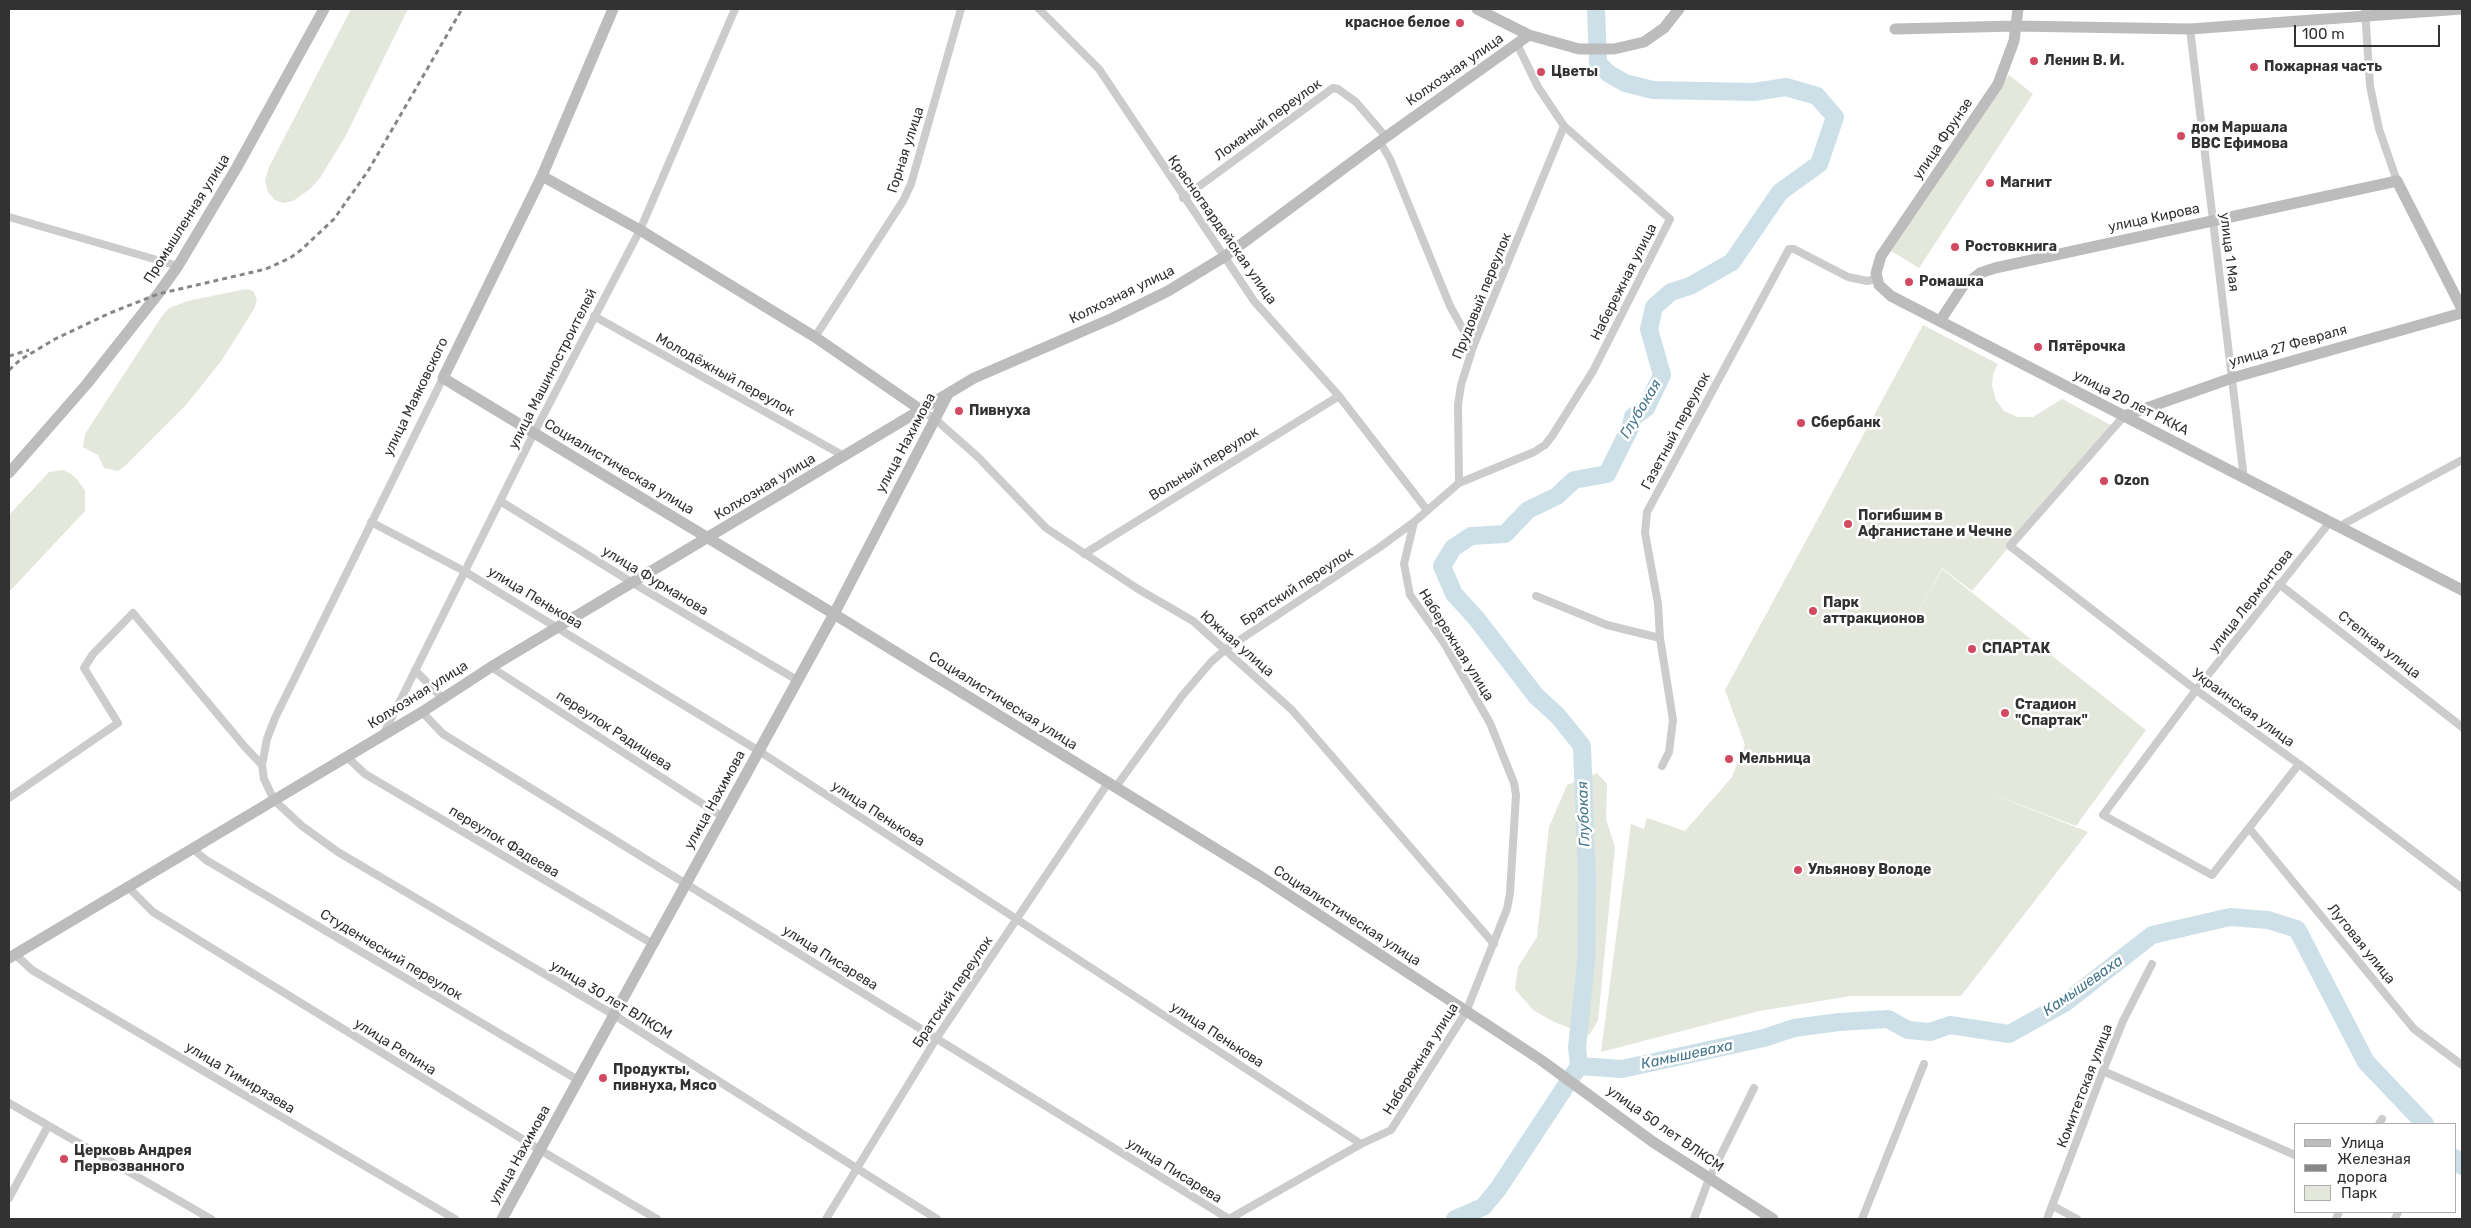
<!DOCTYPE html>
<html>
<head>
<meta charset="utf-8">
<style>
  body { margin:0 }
  #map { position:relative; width:2471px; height:1228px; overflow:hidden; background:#fff; font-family:Rubik,sans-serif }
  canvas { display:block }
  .frame { position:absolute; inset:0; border:10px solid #323232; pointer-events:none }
  .legend { position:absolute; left:2294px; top:1123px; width:162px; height:90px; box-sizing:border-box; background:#fff; border:1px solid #adadad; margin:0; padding:6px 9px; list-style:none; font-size:15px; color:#323232 }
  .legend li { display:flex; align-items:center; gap:10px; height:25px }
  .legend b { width:25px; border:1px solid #adadad }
  .scale { position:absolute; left:2294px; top:25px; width:146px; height:22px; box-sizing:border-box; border:2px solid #323232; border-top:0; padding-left:6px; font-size:15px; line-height:18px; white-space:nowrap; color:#323232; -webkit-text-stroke:4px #fff; paint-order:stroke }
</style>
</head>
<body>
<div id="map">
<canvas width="2471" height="1228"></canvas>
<div class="frame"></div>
<ul class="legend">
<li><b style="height:6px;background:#bcbcbc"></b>Улица</li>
<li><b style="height:6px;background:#878787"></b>Железная дорога</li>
<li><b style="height:14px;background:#e3e7dc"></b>Парк</li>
</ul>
<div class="scale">100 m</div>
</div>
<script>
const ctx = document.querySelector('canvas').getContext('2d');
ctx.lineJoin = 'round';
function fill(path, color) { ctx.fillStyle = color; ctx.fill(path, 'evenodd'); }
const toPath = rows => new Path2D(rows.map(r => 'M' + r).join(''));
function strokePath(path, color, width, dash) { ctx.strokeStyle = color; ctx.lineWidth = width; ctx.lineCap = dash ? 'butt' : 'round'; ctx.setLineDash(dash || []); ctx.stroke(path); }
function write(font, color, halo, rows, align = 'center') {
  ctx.font = font + ' Rubik,sans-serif'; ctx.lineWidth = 5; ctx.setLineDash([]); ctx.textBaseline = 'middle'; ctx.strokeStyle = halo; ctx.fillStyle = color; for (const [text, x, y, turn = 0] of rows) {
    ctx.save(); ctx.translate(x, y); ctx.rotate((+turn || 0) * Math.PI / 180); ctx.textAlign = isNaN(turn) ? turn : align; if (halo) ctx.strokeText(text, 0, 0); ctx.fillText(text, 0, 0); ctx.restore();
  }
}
fill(toPath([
  [351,9,408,9,345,137,320,178,310,189,293,201,283,203,275,200,268,192,265,181,269,167],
  [2009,75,2033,94,1919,268,1891,251],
  [246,289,253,291,257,299,254,309,222,360,186,405,125,466,118,471,104,468,98,455,83,447,85,434,162,316,169,308,188,301],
  [1923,325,1998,364,1993,374,1992,386,1996,400,2004,411,2017,417,2033,417,2062,399,2111,425,1972,591,1942,568,1904,638,1942,569,2146,730,2076,826,1984,791,2088,832,1961,996,1851,996,1759,1011,1601,1052,1631,824,1644,829,1647,818,1685,831,1732,777,1745,745,1725,690],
  [64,470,74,476,85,490,85,511,9,592,9,515,49,472],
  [1597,773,1607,784,1606,819,1615,847,1598,1021,1589,1035,1554,1022,1533,1010,1515,989,1518,967,1537,937,1549,827,1567,785]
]), '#e3e7dc');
strokePath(toPath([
  [1579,1066,1622,1069,1764,1038,1794,1028,1839,1022,1888,1019,1908,1030,1930,1032,1950,1025,2009,1034,2065,1003,2152,935,2230,917,2268,920,2297,929,2366,1062,2425,1124],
  [2455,1158,2462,1166],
  [1455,1219,1483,1207,1498,1189,1579,1066,1577,1047,1586,963,1587,879,1582,746,1558,716,1536,696,1476,618,1454,594,1442,566,1453,548,1471,536,1505,534,1528,510,1557,496,1574,480,1607,474,1630,428,1633,417,1646,408,1662,375,1649,329,1654,307,1671,292,1690,286,1732,262,1780,192,1819,164,1835,117,1817,96,1786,87,1754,92,1653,90,1625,83,1608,73,1598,63,1596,9]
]), '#cde0e8', 18);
strokePath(toPath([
  [1039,9,1099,69,1254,301,1339,396,1427,510],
  [2365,9,2370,86,2379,129,2397,181],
  [2190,29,2244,479],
  [1380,142,1390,159,1450,306,1473,347],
  [1183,198,1333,88,1338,89,1356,102,1386,137],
  [9,217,178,266],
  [594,316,844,456],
  [815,337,903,201,911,184,961,9],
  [443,378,275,718,267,739,262,765,264,779,274,800,302,826,338,852,614,1015,937,1219],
  [921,410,935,419,978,457,1046,528,1138,589,1193,621,1292,710,1494,944],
  [2124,416,2010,546,2196,690,2299,764,2462,888],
  [1459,483,1458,405,1461,385,1473,347,1564,126],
  [500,501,633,583,797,680],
  [371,522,464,571,759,751,1361,1144],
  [2338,527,2462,460],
  [1084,554,1339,396],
  [2279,584,2462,727],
  [1536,596,1607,625,1660,638],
  [491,667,723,817],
  [415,670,443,699],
  [422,712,443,734,1229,1219],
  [384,733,534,433,640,230,735,9],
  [346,756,365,774,653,944],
  [2299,764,2212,875,2103,815,2196,690,2329,523],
  [1662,766,1669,752,1673,720,1660,638,1658,604,1645,533,1647,512,1789,249,1794,249,1848,277,1867,281,1876,279],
  [1115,788,1182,696,1211,662,1226,649,1380,547,1414,522,1459,483,1534,452,1545,445,1552,436,1593,371,1670,219,1564,126,1538,87,1517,44],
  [9,798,118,723,84,668,93,654,133,613,245,747,262,765],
  [2249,828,2414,1029,2462,1065],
  [193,849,206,860,578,1080],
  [128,887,153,912,179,928,540,1150,657,1219],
  [15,954,32,970,455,1219],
  [2103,1071,2295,1155],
  [9,1103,211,1219],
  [2379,1124,2382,1119],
  [9,1198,48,1126],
  [2053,1206,2077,1219],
  [826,1219,936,1039,1108,783],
  [1229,1219,1361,1144,1391,1130,1466,1012,1507,909,1510,893,1516,795,1514,783,1490,723,1444,643,1410,595,1404,564,1414,522],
  [1694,1219,1709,1179,1754,1088],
  [1862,1219,1924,1064],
  [2047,1219,2103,1071,2123,1021,2152,964],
  [2336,1219,2339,1212],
  [2395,1219,2398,1212]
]), '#ccc', 8);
strokePath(toPath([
  [613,9,542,176,443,378,834,614,1260,876,1541,1060,1653,1142,1773,1219],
  [1477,9,1529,35,1579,49,1614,49,1644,42,1664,28,1679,9],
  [2018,9,2014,41,1998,84,1881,256,1876,273,1879,285,1891,296,2462,590],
  [1895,29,2016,26,2190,29,2462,9],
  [542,176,640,230,815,337,921,410],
  [1940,321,1963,286,1980,273,1995,268,2397,181,2462,309],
  [2124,416,2232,378,2462,313],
  [9,473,86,385,158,294,178,266,237,167,324,9],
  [9,958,422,712,491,667,974,378,1113,318,1168,291,1224,257,1386,137,1529,35],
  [502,1219,834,614,948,394]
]), '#bcbcbc', 11);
strokePath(toPath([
  [9,356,29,350],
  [9,370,20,360,55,339,110,313,158,294,266,269,290,258,301,250,334,219,368,171,462,9]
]), '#878787', 3, [5, 4]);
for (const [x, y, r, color] of [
  [1460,23,5,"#d34961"],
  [2034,61,5,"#d34961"],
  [2254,67,5,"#d34961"],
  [1541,72,5,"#d34961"],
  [2181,136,5,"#d34961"],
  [1990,183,5,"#d34961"],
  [1955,247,5,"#d34961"],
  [1909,282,5,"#d34961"],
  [2038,347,5,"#d34961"],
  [959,411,5,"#d34961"],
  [1801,423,5,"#d34961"],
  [2104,481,5,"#d34961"],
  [1848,524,5,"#d34961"],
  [1813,611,5,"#d34961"],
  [1972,649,5,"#d34961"],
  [2005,713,5,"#d34961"],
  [1729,759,5,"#d34961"],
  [1798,870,5,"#d34961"],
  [603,1078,5,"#d34961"],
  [64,1159,5,"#d34961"]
]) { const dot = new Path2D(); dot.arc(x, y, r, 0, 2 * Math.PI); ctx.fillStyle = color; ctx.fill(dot); strokePath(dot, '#fff', 2); }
write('bold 14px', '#323232', '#fff', [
  ["красное белое",1450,23,"right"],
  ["Ленин В. И.",2044,61],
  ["Пожарная часть",2264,67],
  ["Цветы",1551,72],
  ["дом Маршала",2191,128],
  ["ВВС Ефимова",2191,144],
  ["Магнит",2000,183],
  ["Ростовкнига",1965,247],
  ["Ромашка",1919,282],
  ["Пятёрочка",2048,347],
  ["Пивнуха",969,411],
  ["Сбербанк",1811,423],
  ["Ozon",2114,481],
  ["Погибшим в",1858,516],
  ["Афганистане и Чечне",1858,532],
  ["Парк",1823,603],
  ["аттракционов",1823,619],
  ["СПАРТАК",1982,649],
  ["Стадион",2015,705],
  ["\"Спартак\"",2015,721],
  ["Мельница",1739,759],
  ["Ульянову Володе",1808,870],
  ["Продукты,",613,1070],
  ["пивнуха, Мясо",613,1086],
  ["Церковь Андрея",74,1151],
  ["Первозванного",74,1167]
], 'left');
write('14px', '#323232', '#fff', [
  ["Колхозная улица",1455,70,-35],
  ["Ломаный переулок",1268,120,-36],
  ["улица Фрунзе",1943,139,-56],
  ["Горная улица",906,150,-72],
  ["улица Кирова",2154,218,-12],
  ["Промышленная улица",187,219,-58],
  ["Красногвардейская улица",1222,230,55],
  ["улица 1 Мая",2229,252,83],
  ["Набережная улица",1624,282,-63],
  ["Колхозная улица",1122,295,-26],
  ["Прудовый переулок",1482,296,-68],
  ["улица 27 Февраля",2288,346,-16],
  ["улица Машиностроителей",553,369,-63],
  ["Молодёжный переулок",725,375,29],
  ["улица Маяковского",416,397,-64],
  ["улица 20 лет РККА",2131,403,27],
  ["Газетный переулок",1676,431,-62],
  ["улица Нахимова",906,443,-62],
  ["Вольный переулок",1204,464,-32],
  ["Социалистическая улица",619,467,31],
  ["Колхозная улица",765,487,-31],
  ["улица Фурманова",655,581,31],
  ["Братский переулок",1297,587,-33],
  ["улица Пенькова",535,598,31],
  ["улица Лермонтова",2251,601,-52],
  ["Южная улица",1237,644,41],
  ["Набережная улица",1456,645,58],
  ["Степная улица",2379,645,38],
  ["Колхозная улица",418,695,-32],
  ["Социалистическая улица",1003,701,32],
  ["Украинская улица",2243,708,36],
  ["переулок Радищева",614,731,33],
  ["улица Нахимова",715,800,-61],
  ["улица Пенькова",878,814,33],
  ["переулок Фадеева",504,842,31],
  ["Социалистическая улица",1347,916,33],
  ["Луговая улица",2361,944,51],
  ["Студенческий переулок",391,955,31],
  ["улица Писарева",830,958,32],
  ["Братский переулок",953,992,-56],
  ["улица 30 лет ВЛКСМ",611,1000,31],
  ["улица Пенькова",1217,1035,33],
  ["улица Репина",395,1047,32],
  ["Набережная улица",1421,1059,-58],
  ["улица Тимирязева",240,1078,31],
  ["Комитетская улица",2085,1086,-69],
  ["улица 50 лет ВЛКСМ",1665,1129,35],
  ["улица Нахимова",520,1155,-61],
  ["улица Писарева",1174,1171,32]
]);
write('italic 15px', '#47788c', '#fff', [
  ["Глубокая",1641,409,-59],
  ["Глубокая",1584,814,-92],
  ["Камышеваха",2083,986,-35],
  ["Камышеваха",1687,1055,-12]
]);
</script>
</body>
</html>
